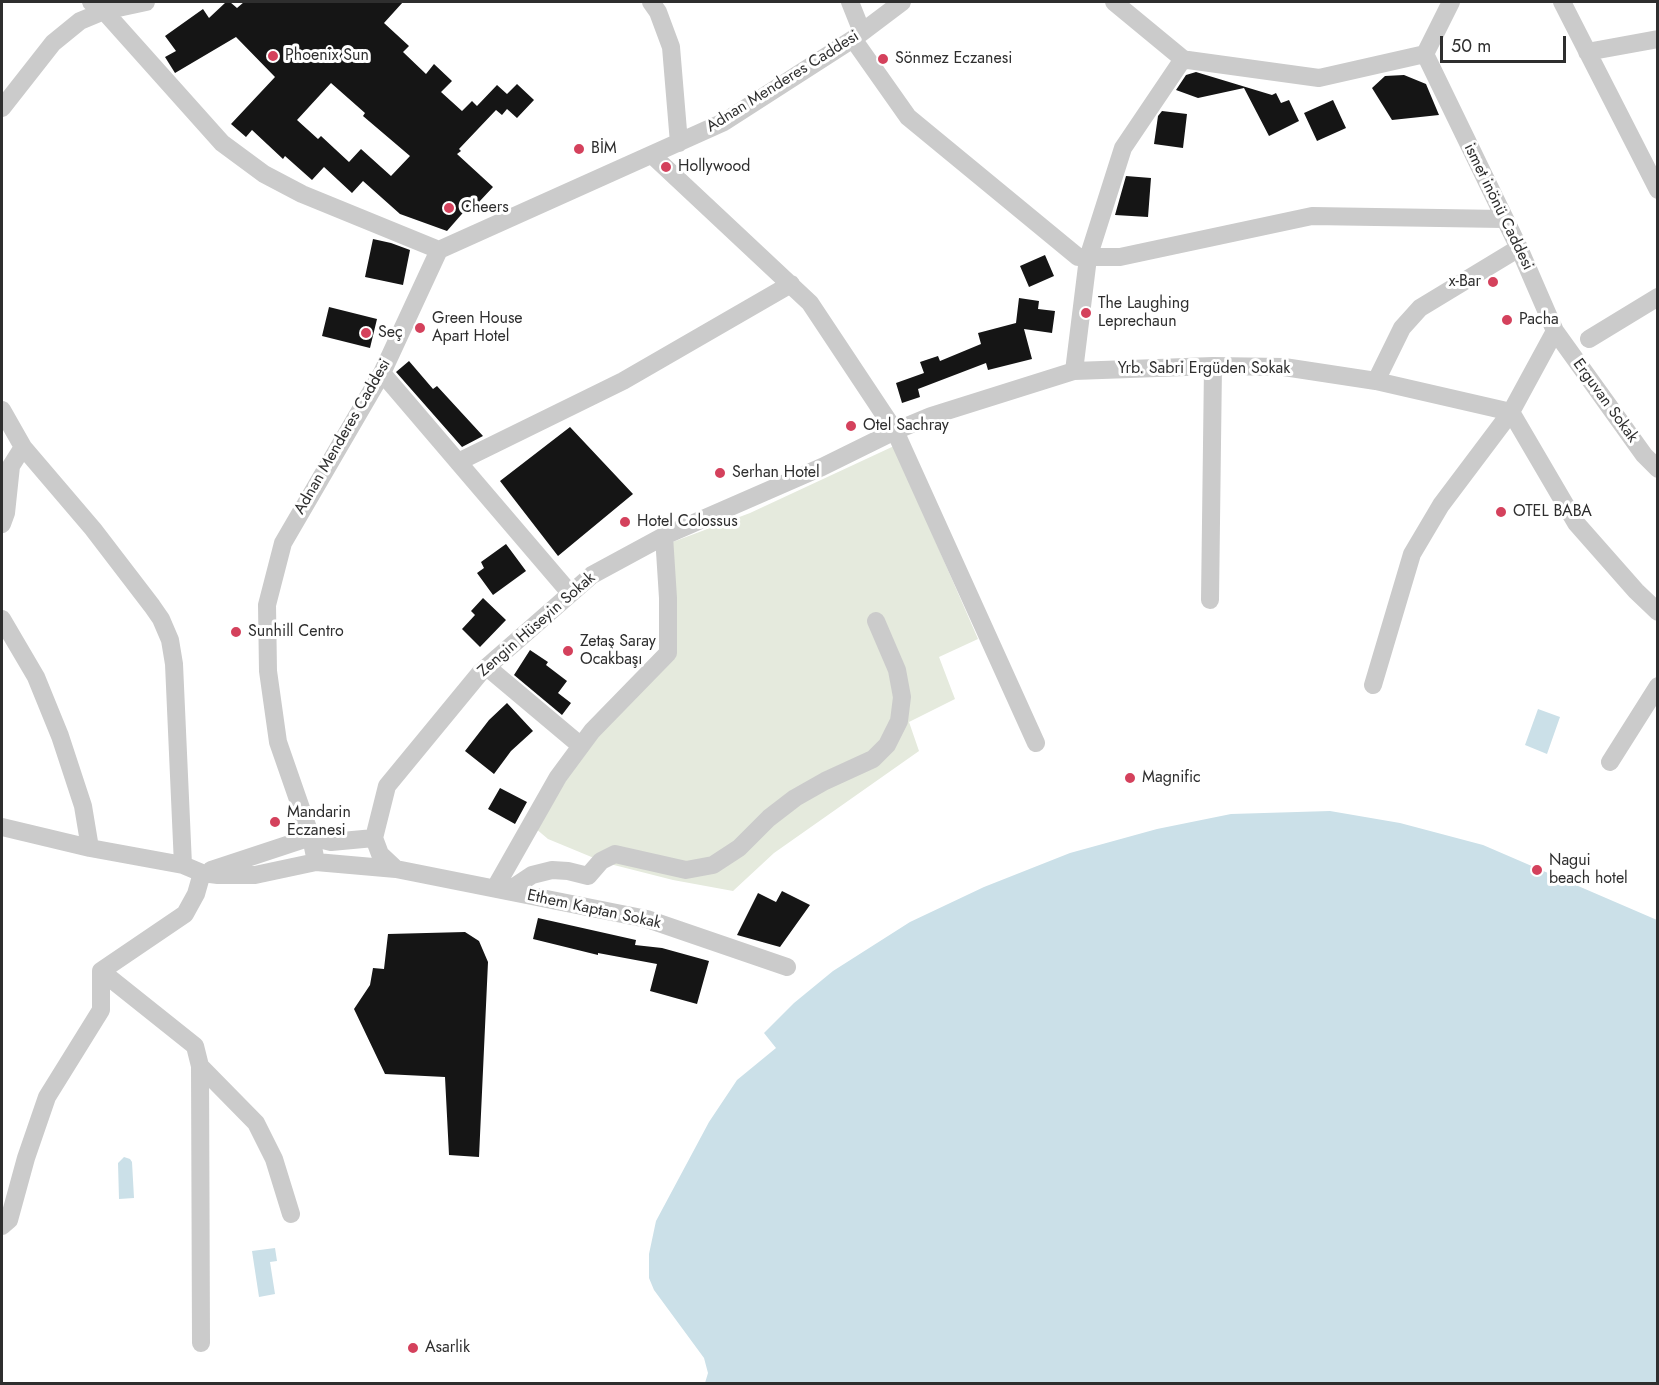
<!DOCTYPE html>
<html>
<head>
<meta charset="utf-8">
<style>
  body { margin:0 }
  #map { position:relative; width:1659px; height:1385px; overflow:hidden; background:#fff; font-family:Jost,sans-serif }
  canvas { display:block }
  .frame { position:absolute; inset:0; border:3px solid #2e2e2e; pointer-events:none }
  .scale { position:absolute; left:1440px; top:36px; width:126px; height:27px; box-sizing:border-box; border:3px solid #2e2e2e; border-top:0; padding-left:8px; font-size:18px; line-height:21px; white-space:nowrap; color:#2e2e2e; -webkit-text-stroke:4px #fff; paint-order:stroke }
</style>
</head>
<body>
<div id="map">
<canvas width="1659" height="1385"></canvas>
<div class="frame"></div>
<div class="scale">50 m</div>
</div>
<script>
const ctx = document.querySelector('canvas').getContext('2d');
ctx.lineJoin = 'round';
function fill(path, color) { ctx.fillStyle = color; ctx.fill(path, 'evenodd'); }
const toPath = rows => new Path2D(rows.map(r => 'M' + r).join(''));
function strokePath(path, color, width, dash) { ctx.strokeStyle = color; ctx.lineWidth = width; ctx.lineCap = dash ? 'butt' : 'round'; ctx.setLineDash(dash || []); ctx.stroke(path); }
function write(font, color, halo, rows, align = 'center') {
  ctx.font = font + ' Jost,sans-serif'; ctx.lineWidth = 6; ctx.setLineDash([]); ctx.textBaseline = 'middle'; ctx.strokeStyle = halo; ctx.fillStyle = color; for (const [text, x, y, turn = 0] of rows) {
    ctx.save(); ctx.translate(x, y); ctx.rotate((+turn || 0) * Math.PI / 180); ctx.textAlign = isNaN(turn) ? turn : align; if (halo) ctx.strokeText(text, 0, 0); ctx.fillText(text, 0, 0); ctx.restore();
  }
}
fill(toPath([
  [894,446,978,639,939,657,955,699,909,722,919,751,774,853,733,891,673,880,606,863,548,839,535,828,596,734,669,661,670,543,750,513]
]), '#e5eadd');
fill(toPath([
  [1538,709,1560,717,1547,754,1525,745],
  [1330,811,1400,823,1483,845,1657,920,1657,1383,705,1383,708,1373,704,1358,654,1290,649,1278,649,1254,656,1221,709,1122,737,1080,776,1048,764,1033,794,1003,833,971,910,922,984,887,1070,853,1157,829,1231,814],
  [124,1157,130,1159,132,1162,134,1198,119,1199,118,1163],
  [275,1248,277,1261,270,1262,275,1294,259,1297,252,1251]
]), '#cbe0e8');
fill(toPath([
  [226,2,230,2,237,8,244,2,403,2,384,23,409,46,403,52,426,74,434,64,452,81,441,92,462,111,472,101,477,106,497,85,507,94,517,84,534,100,517,118,507,109,502,115,496,110,459,149,461,151,457,154,493,187,479,202,475,199,447,231,400,214,363,181,352,193,324,167,312,180,285,156,283,159,252,130,246,137,231,124,275,77,236,37,175,73,165,57,176,51,165,36,203,9,209,18],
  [331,83,365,113,363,116,410,156,391,176,361,149,349,162,321,136,318,139,297,120],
  [1196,72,1272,95,1276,93,1281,103,1289,100,1299,121,1269,136,1244,88,1198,98,1176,90,1186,75],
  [1404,75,1426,84,1439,115,1392,120,1372,88,1385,76],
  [1333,100,1346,128,1317,141,1304,113],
  [1162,111,1187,114,1183,148,1154,144,1158,116],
  [1126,176,1151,178,1148,217,1115,215],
  [373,239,391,243,410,250,403,285,365,277],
  [1045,255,1054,276,1029,287,1020,266],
  [1019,298,1039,301,1038,309,1055,311,1052,333,1024,329,1032,359,988,370,986,363,918,389,920,397,902,403,896,383,924,373,920,362,938,356,940,361,981,344,978,333,1016,323],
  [329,307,377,319,370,348,322,336],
  [409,361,433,389,437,386,483,436,462,447,396,372],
  [570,427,633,494,558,556,500,481],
  [506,544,526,571,493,595,477,573,484,568,481,562],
  [483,598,506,620,480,647,462,629,475,615,471,611],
  [530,650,548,662,546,665,567,681,558,693,571,703,562,715,514,675],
  [507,703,533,731,511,751,494,774,465,751,489,720],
  [500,788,527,802,515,824,488,809],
  [782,891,810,905,780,947,737,935,758,893,776,902],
  [538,918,636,940,635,945,662,948,709,961,697,1004,650,991,657,964,598,953,598,955,533,939],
  [465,932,479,941,488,962,479,1157,449,1155,445,1077,385,1074,354,1009,370,985,373,968,384,969,388,934]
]), '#151515');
strokePath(toPath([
  [91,2,104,11,222,143,264,174,302,194,439,250],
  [651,2,658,12,671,47,679,143],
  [850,2,862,32],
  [1114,2,1183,59,1188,60,1319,78,1425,54],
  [1562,2,1658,190],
  [853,39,908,117,1078,257,1120,257,1312,216,1503,219],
  [1587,52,1658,39],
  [1425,54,1519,248,1555,331,1644,455,1658,469],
  [1425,54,1451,2],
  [2,108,53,43,80,21,104,11,146,2],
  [652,155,810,303,895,431,1036,743],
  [1589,339,1658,297],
  [1074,371,1088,258,1123,148,1183,59],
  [382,373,570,593],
  [1376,381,1402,328,1420,308,1519,248],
  [2,410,23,447,11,466,6,513,2,524],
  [1511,412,1576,523,1636,591,1658,612],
  [23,447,93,529,152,606,161,619,170,640,174,664,183,865],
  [458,462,623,381,791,284],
  [1210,600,1213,366],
  [2,619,36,677,60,736,83,806,90,848],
  [487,667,581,746],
  [1373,685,1412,554,1441,505,1511,412,1555,331],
  [1610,762,1658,686],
  [2,827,90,848,183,865,202,873,218,875,255,875,316,862,396,869],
  [374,838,387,786,480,673,592,575,664,536,822,467,895,431,931,416,1074,371,1213,366,1284,367,1376,381,1511,412],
  [374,838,380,854,396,869,647,919,787,967],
  [316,862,311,837,278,742,268,671,267,605,283,543,382,373,439,250,724,122,853,39,902,2],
  [211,870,311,837,331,842,374,838],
  [495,888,558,777,592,731,668,653,668,598,664,536],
  [508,891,532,875,552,870,568,871,588,876,601,861,615,854,686,870,713,865,739,848,769,818,795,798,825,781,873,759,887,745,899,721,902,697,897,670,876,621],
  [101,971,195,1046,200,1066,256,1123,274,1159,291,1214],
  [200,1066,201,1343],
  [2,1226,9,1220,26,1158,47,1097,101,1010,101,971,185,914,196,894,202,873]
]), '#cbcbcb', 18);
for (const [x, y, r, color] of [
  [273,56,6,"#d4415c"],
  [883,59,6,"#d4415c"],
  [579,149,6,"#d4415c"],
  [666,167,6,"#d4415c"],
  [449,208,6,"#d4415c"],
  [1493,282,6,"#d4415c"],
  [1086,313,6,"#d4415c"],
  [1507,320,6,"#d4415c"],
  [420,328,6,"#d4415c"],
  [366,333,6,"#d4415c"],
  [851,426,6,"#d4415c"],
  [720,473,6,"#d4415c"],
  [1501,512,6,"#d4415c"],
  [625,522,6,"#d4415c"],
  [236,632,6,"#d4415c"],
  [568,651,6,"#d4415c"],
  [1130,778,6,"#d4415c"],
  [275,822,6,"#d4415c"],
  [1537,870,6,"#d4415c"],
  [413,1348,6,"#d4415c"]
]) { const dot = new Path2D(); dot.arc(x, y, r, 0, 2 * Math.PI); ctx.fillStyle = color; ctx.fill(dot); strokePath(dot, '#fff', 2); }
write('16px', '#2e2e2e', '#fff', [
  ["Phoenix Sun",285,56],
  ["Sönmez Eczanesi",895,59],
  ["BİM",591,149],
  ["Hollywood",678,167],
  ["Cheers",461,208],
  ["x-Bar",1481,282,"right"],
  ["The Laughing",1098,304],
  ["Leprechaun",1098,322],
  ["Green House",432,319],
  ["Apart Hotel",432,337],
  ["Pacha",1519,320],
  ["Seç",378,333],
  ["Otel Sachray",863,426],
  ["Serhan Hotel",732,473],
  ["OTEL BABA",1513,512],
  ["Hotel Colossus",637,522],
  ["Sunhill Centro",248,632],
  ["Zetaş Saray",580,642],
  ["Ocakbaşı",580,660],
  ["Magnific",1142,778],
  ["Mandarin",287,813],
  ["Eczanesi",287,831],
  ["Nagui",1549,861],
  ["beach hotel",1549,879],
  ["Asarlik",425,1348]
], 'left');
write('16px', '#2e2e2e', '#fff', [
  ["Adnan Menderes Caddesi",783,82,-32],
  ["ismet inönü Caddesi",1498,207,64],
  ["Yrb. Sabri Ergüden Sokak",1204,369],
  ["Erguvan Sokak",1605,401,54],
  ["Adnan Menderes Caddesi",343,437,-60],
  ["Zengin Hüseyin Sokak",537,625,-41],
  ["Ethem Kaptan Sokak",594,910,12]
]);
</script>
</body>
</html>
